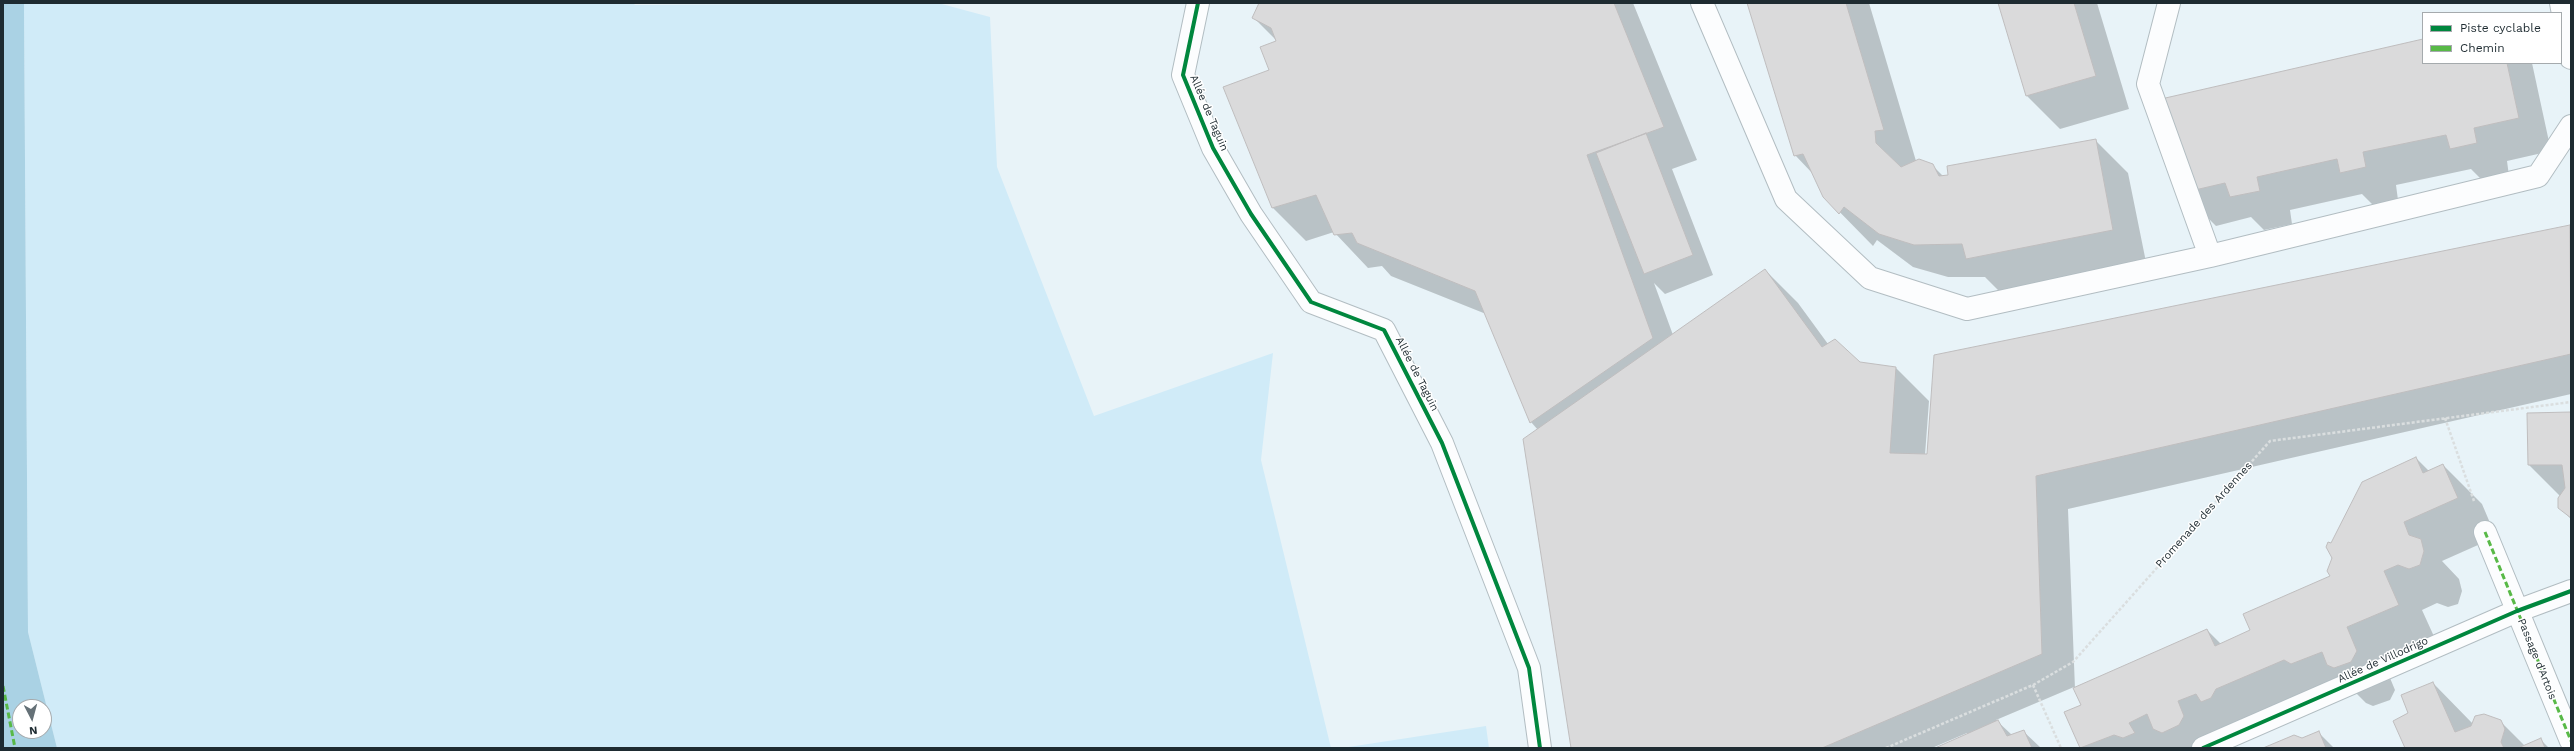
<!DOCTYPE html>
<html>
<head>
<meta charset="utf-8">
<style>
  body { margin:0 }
  #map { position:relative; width:2574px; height:751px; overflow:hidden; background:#e8f3f8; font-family:"Work Sans",sans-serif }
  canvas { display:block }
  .frame { position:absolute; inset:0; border:4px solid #1e2b31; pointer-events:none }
  .legend { position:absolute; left:2422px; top:12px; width:140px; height:52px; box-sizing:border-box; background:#fff; border:1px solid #a5aaad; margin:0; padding:5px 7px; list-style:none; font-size:12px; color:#1e2b31 }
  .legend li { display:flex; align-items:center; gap:8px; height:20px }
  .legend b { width:20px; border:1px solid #a5aaad }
  .north { position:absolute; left:12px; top:699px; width:40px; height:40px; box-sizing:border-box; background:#fff; border:1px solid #a5aaad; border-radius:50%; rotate:174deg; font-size:11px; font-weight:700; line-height:16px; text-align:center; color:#1e2b31 }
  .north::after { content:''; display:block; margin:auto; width:14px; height:18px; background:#657177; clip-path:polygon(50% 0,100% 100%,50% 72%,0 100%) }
</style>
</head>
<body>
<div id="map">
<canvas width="2574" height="751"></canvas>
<div class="frame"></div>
<ul class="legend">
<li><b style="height:5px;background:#00873e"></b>Piste cyclable</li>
<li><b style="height:5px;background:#58b947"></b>Chemin</li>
</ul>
<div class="north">N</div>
</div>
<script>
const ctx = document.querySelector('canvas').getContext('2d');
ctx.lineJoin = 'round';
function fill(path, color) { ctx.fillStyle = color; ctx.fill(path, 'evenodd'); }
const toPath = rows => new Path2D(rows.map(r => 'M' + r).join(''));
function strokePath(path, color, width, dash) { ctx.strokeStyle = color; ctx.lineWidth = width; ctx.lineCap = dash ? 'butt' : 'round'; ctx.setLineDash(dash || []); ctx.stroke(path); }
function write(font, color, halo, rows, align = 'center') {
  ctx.font = font + ' "Work Sans",sans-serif'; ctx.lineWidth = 3; ctx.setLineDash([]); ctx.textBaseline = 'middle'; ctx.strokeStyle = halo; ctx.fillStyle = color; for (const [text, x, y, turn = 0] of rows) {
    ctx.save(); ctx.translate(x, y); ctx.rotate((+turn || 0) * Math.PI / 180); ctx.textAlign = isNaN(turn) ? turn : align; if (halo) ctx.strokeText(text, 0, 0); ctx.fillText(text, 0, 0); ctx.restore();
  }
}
fill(toPath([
  [24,3,633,3,635,5,938,3,990,17,997,167,1094,416,1273,353,1261,460,1331,748,57,748,28,632],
  [1486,726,1489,748,1342,748]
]), '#d0ebf8');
fill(toPath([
  [3,3,24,3,28,632,57,748,3,748],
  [20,707,44,707,44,731,20,731]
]), '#aad2e4');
fill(toPath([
  [1260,3,1633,3,1697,160,1672,169,1713,275,1665,294,1654,283,1673,335,1765,270,1798,303,1828,344,1859,363,1896,368,1929,401,1925,455,2570,226,2571,394,2068,509,2075,689,2074,687,1996,720,2012,735,2023,731,2041,748,1937,748,1968,735,1967,733,1932,748,1572,748,1538,430,1531,422,1486,314,1391,276,1382,266,1368,268,1334,232,1306,241,1273,208,1224,87,1270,71,1277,41,1253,17],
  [1748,3,1869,3,1916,161,1932,165,1944,177,2095,140,2128,173,2146,262,2000,292,1985,277,1948,277,1913,267,1877,240,1873,246,1824,196,1813,174,1795,155],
  [1999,3,2097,3,2129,109,2060,129,2027,96],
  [2423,40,2423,63,2532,63,2551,151,2507,161,2509,176,2483,181,2471,169,2396,185,2398,200,2374,206,2362,194,2290,210,2292,224,2264,230,2251,217,2216,226,2183,193],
  [2571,413,2571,519,2559,507,2560,496,2529,465],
  [2416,458,2429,471,2443,465,2482,504,2496,537,2442,561,2459,579,2462,591,2458,604,2448,607,2437,603,2422,610,2437,643,2385,666,2395,690,2390,700,2373,706,2366,703,2355,692,2219,748,2081,748,2065,713,2082,706,2207,630,2221,644,2252,630,2331,577,2332,544],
  [2433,683,2473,724,2500,721,2525,746,2540,739,2549,748,2406,748,2409,713],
  [2318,732,2334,748,2266,748,2302,739]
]), '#0003');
const building = toPath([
  [1259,3,1614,3,1664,127,1587,155,1653,338,1530,423,1475,291,1357,243,1352,233,1334,235,1316,195,1272,208,1223,87,1269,70,1260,47,1276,41,1271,28,1252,18,1259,3],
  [1747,3,1846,3,1884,130,1875,131,1876,143,1901,167,1919,159,1933,164,1939,176,1948,175,1947,166,2096,139,2113,230,1966,259,1962,244,1914,245,1879,234,1844,207,1839,214,1823,197,1803,154,1794,156,1747,3],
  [1998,3,2074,3,2096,76,2026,96,1998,3],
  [2423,39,2423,63,2507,63,2519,118,2474,128,2477,143,2450,149,2446,135,2363,152,2366,167,2340,173,2337,159,2257,177,2260,191,2230,197,2225,183,2182,193,2161,99,2423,39],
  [1646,133,1693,255,1644,274,1596,153,1646,133],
  [2570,225,2571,354,2036,476,2042,654,1822,748,1571,748,1523,439,1765,269,1822,347,1835,339,1860,362,1896,367,1890,453,1927,454,1934,355,2570,225],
  [2571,412,2571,518,2558,508,2558,498,2565,488,2562,465,2528,465,2527,413,2571,412],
  [2416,457,2423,473,2443,464,2458,498,2404,522,2409,535,2421,539,2424,551,2420,565,2409,569,2398,565,2384,571,2399,605,2347,627,2357,651,2351,662,2334,668,2327,665,2322,652,2291,664,2284,660,2216,689,2211,698,2201,702,2196,694,2178,701,2184,716,2179,725,2162,733,2153,729,2147,714,2129,723,2135,733,2123,738,2114,735,2080,748,2064,712,2081,705,2073,688,2207,629,2215,646,2250,630,2243,614,2330,576,2327,571,2332,558,2326,547,2328,542,2331,543,2362,482,2416,457],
  [2433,682,2455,732,2471,726,2475,716,2484,714,2501,720,2505,729,2501,742,2504,748,2405,748,2393,721,2408,713,2401,695,2433,682],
  [1998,720,2007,736,2024,730,2032,748,1935,748,1998,720],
  [2319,731,2326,748,2263,748,2294,735,2302,738,2319,731],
  [2541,738,2545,748,2518,748,2541,738]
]);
fill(building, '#dadadb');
strokePath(building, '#bfbdbe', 1);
const lane = toPath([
  [1702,3,1786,199,1870,278,1967,309,2210,256,2538,176,2571,126],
  [2169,3,2148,84,2210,256],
  [2561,3,2571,58]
]);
const street = toPath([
  [1198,3,1183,75,1213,148,1251,214,1311,302,1384,330,1442,443,1529,668,1540,748],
  [2485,532,2571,741],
  [2203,748,2517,611,2571,591]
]);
strokePath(lane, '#b2bdc2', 24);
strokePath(street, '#b2bdc2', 24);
strokePath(toPath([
  [2445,418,2474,501],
  [2033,685,2061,748],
  [1886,748,2033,685,2073,662,2270,441,2571,402]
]), '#dadedf', 2.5, [3, 2]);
strokePath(lane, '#fcfdfe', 22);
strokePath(street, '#fcfdfe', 22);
strokePath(toPath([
  [2485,532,2571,741],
  [3,686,15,748]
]), '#58b947', 3, [6, 3]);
strokePath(toPath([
  [1198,3,1183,75,1213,148,1251,214,1311,302,1384,330,1442,443,1529,668,1540,748],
  [2203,748,2517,611,2571,591]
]), '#00873e', 4);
write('11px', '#1e2b31', '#fff', [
  ["Allée de Taguin",1209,113,67],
  ["Allée de Taguin",1417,374,63],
  ["Promenade des Ardennes",2204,515,-48],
  ["Passage d'Artois",2537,659,68],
  ["Allée de Villodrigo",2383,660,-24]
]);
</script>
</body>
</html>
